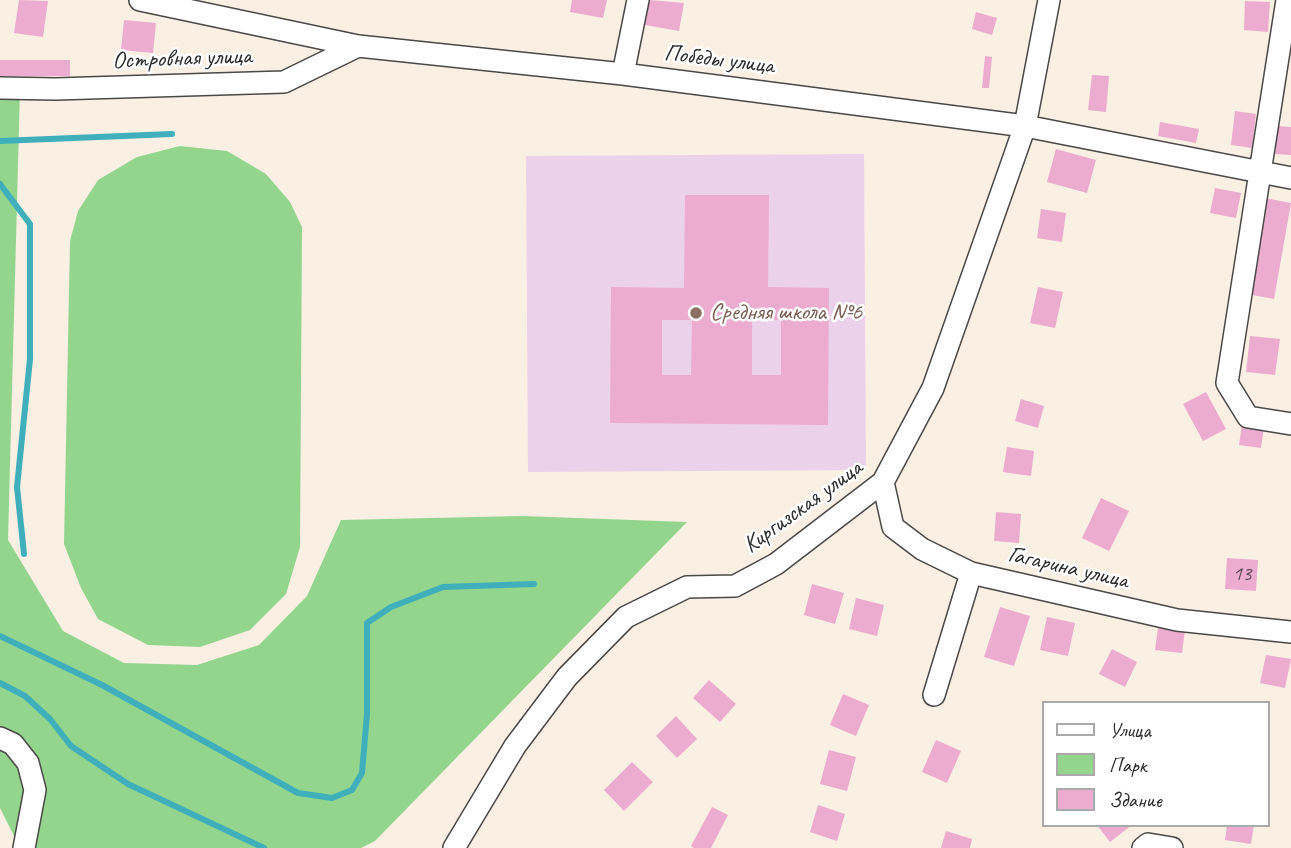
<!DOCTYPE html>
<html>
<head>
<meta charset="utf-8">
<style>
  body { margin:0 }
  #map { position:relative; width:1291px; height:848px; overflow:hidden; background:#faefe3; font-family:Caveat,sans-serif }
  canvas { display:block }
  .legend { position:absolute; left:1042px; top:701px; width:228px; height:126px; box-sizing:border-box; background:#fff; border:2px solid #aaa; margin:0; padding:9px 12px; list-style:none; font-size:21px; color:#2b2b2b }
  .legend li { display:flex; align-items:center; gap:14px; height:35px }
  .legend b { width:35px; border:2px solid #aaa }
</style>
</head>
<body>
<div id="map">
<canvas width="1291" height="848"></canvas>
<ul class="legend">
<li><b style="height:9px;background:#fff"></b>Улица</li>
<li><b style="height:19px;background:#93d58d"></b>Парк</li>
<li><b style="height:19px;background:#ebacd0"></b>Здание</li>
</ul>
</div>
<script>
const ctx = document.querySelector('canvas').getContext('2d');
ctx.lineJoin = 'round';
function fill(path, color) { ctx.fillStyle = color; ctx.fill(path, 'evenodd'); }
const toPath = rows => new Path2D(rows.map(r => 'M' + r).join(''));
function strokePath(path, color, width, dash) { ctx.strokeStyle = color; ctx.lineWidth = width; ctx.lineCap = dash ? 'butt' : 'round'; ctx.setLineDash(dash || []); ctx.stroke(path); }
function write(font, color, halo, rows, align = 'center') {
  ctx.font = font + ' Caveat,sans-serif'; ctx.lineWidth = 5; ctx.setLineDash([]); ctx.textBaseline = 'middle'; ctx.strokeStyle = halo; ctx.fillStyle = color; for (const [text, x, y, turn = 0] of rows) {
    ctx.save(); ctx.translate(x, y); ctx.rotate((+turn || 0) * Math.PI / 180); ctx.textAlign = isNaN(turn) ? turn : align; if (halo) ctx.strokeText(text, 0, 0); ctx.fillText(text, 0, 0); ctx.restore();
  }
}
fill(toPath([
  [864,154,866,470,528,472,526,156]
]), '#ecd1ea');
fill(toPath([
  [20,90,8,540,63,631,124,663,197,665,259,645,307,596,341,520,522,516,687,522,375,841,361,848,20,848,0,808,0,91],
  [180,146,227,151,266,174,290,202,302,227,300,547,286,594,250,630,200,647,148,645,98,619,81,588,64,544,70,241,78,211,98,180,137,157]
]), '#93d58d');
strokePath(toPath([
  [0,141,172,134],
  [0,184,30,224,30,359,17,487,24,554],
  [0,636,102,685,298,793,332,798,352,790,362,773,367,714,367,623,391,607,443,587,534,584],
  [0,683,25,696,50,719,71,746,128,784,264,848]
]), '#3fafbb', 6);
fill(toPath([
  [19,0,48,1,43,37,14,33],
  [572,0,607,0,603,18,570,12],
  [650,0,684,3,679,31,645,25],
  [1245,1,1270,2,1268,32,1244,30],
  [976,12,997,18,992,35,972,29],
  [124,20,156,23,153,53,121,50],
  [985,56,992,57,989,88,982,88],
  [0,60,70,60,70,76,0,76],
  [1092,75,1109,76,1106,112,1088,110],
  [1235,111,1256,114,1252,148,1231,145],
  [1160,122,1199,129,1196,143,1158,136],
  [1277,126,1291,127,1291,155,1275,154],
  [1056,149,1096,160,1087,193,1047,182],
  [1215,188,1241,193,1236,218,1210,213],
  [685,195,769,195,768,287,829,288,828,425,610,423,611,287,684,288],
  [662,320,692,320,691,375,662,375],
  [752,320,781,320,781,375,752,375],
  [1265,198,1291,203,1274,299,1247,294],
  [1041,209,1066,213,1062,242,1037,238],
  [1038,287,1063,292,1055,328,1030,323],
  [1250,336,1280,339,1275,375,1246,372],
  [1206,392,1226,429,1203,441,1183,404],
  [1021,399,1044,406,1038,428,1015,421],
  [1242,424,1264,427,1261,448,1239,445],
  [1007,447,1034,451,1031,476,1003,472],
  [1101,498,1129,511,1109,551,1082,538],
  [996,512,1021,514,1019,543,994,541],
  [1227,558,1258,560,1256,591,1225,589],
  [812,584,844,593,835,624,804,615],
  [856,598,884,605,877,636,849,629],
  [1000,607,1030,616,1014,666,984,657],
  [1047,617,1075,623,1068,656,1040,650],
  [1158,627,1185,630,1182,653,1155,650],
  [1112,649,1137,662,1125,687,1099,674],
  [1266,655,1291,659,1285,688,1260,683],
  [709,680,736,704,720,722,693,698],
  [843,694,869,705,856,736,830,725],
  [676,716,697,739,677,758,656,736],
  [936,740,961,751,947,783,922,772],
  [829,750,856,757,847,791,820,784],
  [632,762,653,782,624,811,604,790],
  [818,805,845,814,837,841,810,832],
  [712,807,728,815,711,848,694,848,691,846],
  [1097,825,1132,825,1110,842],
  [1227,825,1254,825,1251,844,1225,840],
  [946,831,972,839,970,848,941,848]
]), '#ebacd0');
const minor = toPath([
  [140,0,358,46,623,74,1025,126,1291,178],
  [1287,0,1227,383,1248,417,1291,424],
  [623,74,638,0],
  [0,88,56,89,284,82,358,46],
  [883,482,893,527,922,549,971,573,1177,620,1291,632],
  [934,695,971,573],
  [0,738,13,744,28,763,35,790,24,848],
  [454,848,515,746,567,677,626,617,687,587,735,586,776,564,883,482,933,388,1025,126,1049,0],
  [1143,848,1148,844,1172,848]
]);
strokePath(minor, '#4a4847', 24);
strokePath(minor, '#fff', 21);
for (const [x, y, r, color] of [
  [696,313,7,"#8d6e63"]
]) { const dot = new Path2D(); dot.arc(x, y, r, 0, 2 * Math.PI); ctx.fillStyle = color; ctx.fill(dot); strokePath(dot, '#fff', 2.5); }
write('21px', '#5b4b54', null, [
  ["13",1242,574]
]);
write('24px', '#2b2b2b', '#fff', [
  ["Островная улица",182,59,-2],
  ["Победы улица",719,60,7],
  ["Киргизская улица",803,507,-36],
  ["Гагарина улица",1068,568,13]
]);
write('24px', '#785e54', '#fff', [
  ["Средняя школа №6",710,313]
], 'left');
</script>
</body>
</html>
